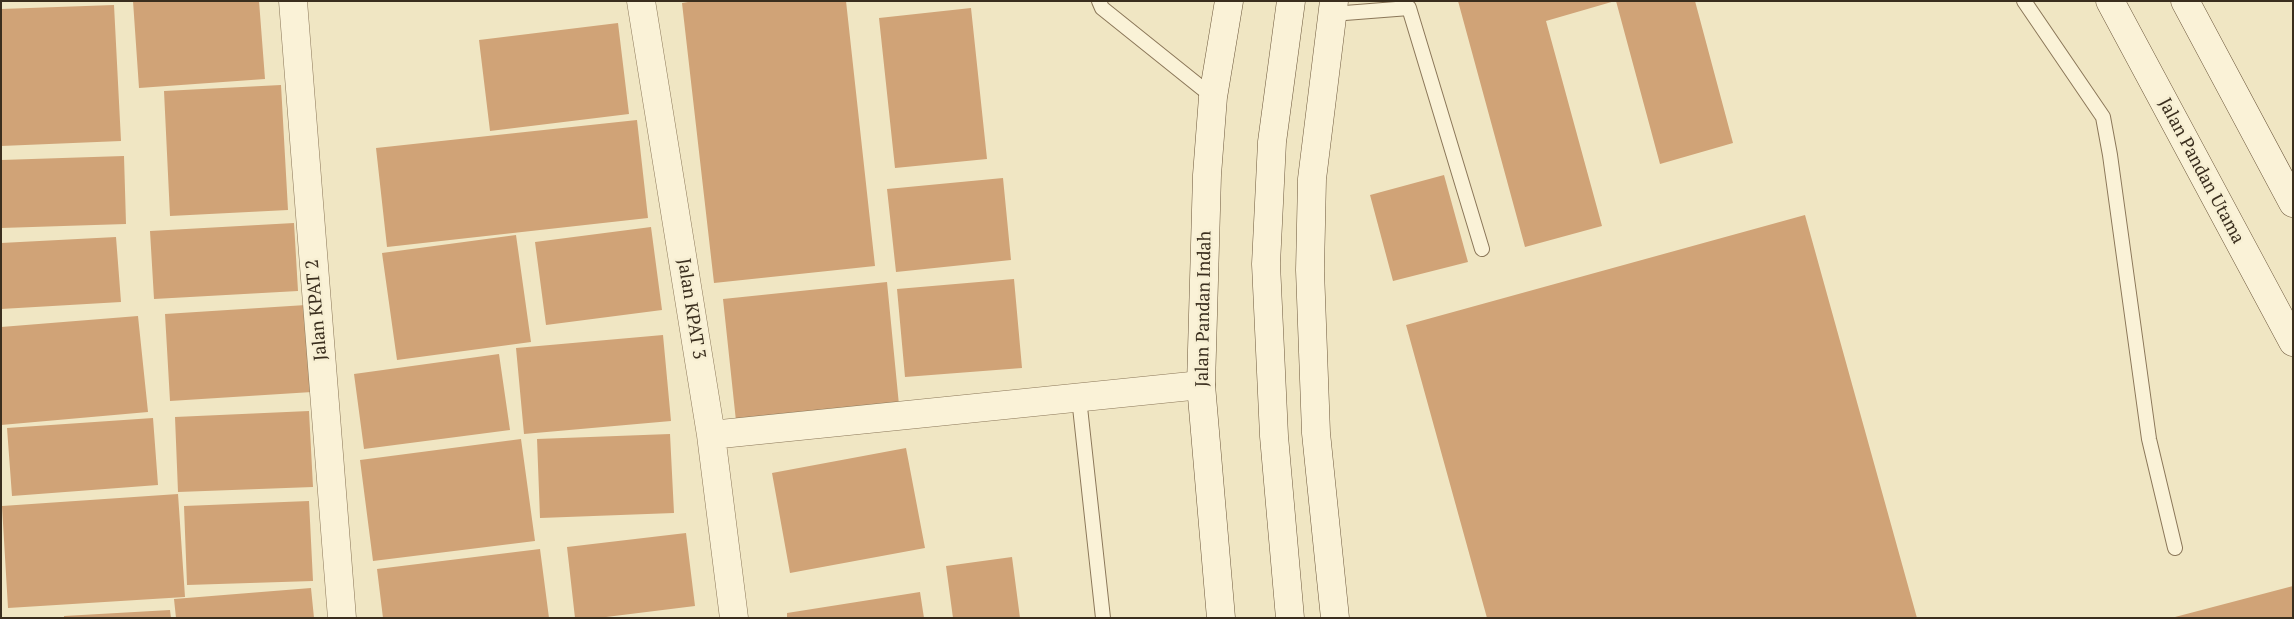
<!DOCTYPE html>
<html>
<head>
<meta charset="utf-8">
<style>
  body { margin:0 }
  #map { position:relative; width:2294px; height:619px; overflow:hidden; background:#f0e6c3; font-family:"PT Serif",serif }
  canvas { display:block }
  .frame { position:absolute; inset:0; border:2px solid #3a2e1e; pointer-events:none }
</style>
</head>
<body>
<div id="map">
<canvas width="2294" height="619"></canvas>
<div class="frame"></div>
</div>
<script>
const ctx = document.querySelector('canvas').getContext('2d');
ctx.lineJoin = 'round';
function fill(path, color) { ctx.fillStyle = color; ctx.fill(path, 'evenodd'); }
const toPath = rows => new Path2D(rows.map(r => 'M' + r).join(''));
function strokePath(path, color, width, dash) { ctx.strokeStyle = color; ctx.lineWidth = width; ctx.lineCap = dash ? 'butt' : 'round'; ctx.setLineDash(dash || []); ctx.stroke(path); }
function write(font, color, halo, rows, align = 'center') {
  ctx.font = font + ' "PT Serif",serif'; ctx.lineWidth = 5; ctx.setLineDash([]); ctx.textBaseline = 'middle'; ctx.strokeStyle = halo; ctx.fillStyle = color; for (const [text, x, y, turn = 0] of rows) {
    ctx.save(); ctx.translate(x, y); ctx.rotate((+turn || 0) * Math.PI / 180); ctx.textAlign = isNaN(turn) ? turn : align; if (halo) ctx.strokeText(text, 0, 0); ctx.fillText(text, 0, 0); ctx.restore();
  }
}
fill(toPath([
  [133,1,259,1,265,79,139,88],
  [694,1,846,1,875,266,714,283,682,3],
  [1458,1,1615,1,1546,21,1602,226,1525,247],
  [1616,1,1695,1,1733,143,1660,164],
  [114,5,121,141,1,146,1,9],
  [971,8,987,159,895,168,879,18],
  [618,23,629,114,490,131,479,40],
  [281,85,288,210,170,216,164,91],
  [637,120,648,218,387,247,376,148],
  [124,156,126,224,1,228,1,160],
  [1444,175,1468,262,1393,281,1370,195],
  [1003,178,1011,260,896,272,887,189],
  [1805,215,1917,618,1487,618,1406,325],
  [294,223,298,291,154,299,150,231],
  [651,227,662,310,546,325,535,242],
  [516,235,531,342,397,360,382,253],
  [116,237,121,302,1,309,1,243],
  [1014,279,1022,368,905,377,897,289],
  [887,282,899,405,736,421,723,299],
  [306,305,312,392,170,401,165,314],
  [138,316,148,412,1,425,1,327],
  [663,335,671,421,524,434,516,348],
  [499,354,510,430,364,449,354,374],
  [309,411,313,487,178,492,175,417],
  [153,418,158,485,12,496,7,428],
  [670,434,674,513,540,518,537,439],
  [521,439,535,541,373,561,360,460],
  [906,448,925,548,790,573,772,473],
  [178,494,185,597,8,608,2,506],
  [309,501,313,581,187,585,184,506],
  [686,533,695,606,598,618,575,618,567,547],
  [540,549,549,618,383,618,377,569],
  [1012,557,1020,618,953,618,946,566],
  [2293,586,2293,618,2175,618,2175,617],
  [311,588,314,618,176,618,174,599],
  [920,592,924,618,787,618,787,613],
  [170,610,171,618,64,618,64,616]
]), '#d0a377');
const service = toPath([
  [1099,1,1102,8,1213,97],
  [2024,1,2103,117,2110,155,2149,439,2175,548],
  [1332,14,1409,8,1482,249],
  [1079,398,1103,618]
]);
const minor = toPath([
  [293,1,342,618],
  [641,1,711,435,734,618],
  [711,435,1201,385]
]);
const secondary = toPath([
  [1334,1,1312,179,1310,270,1316,433,1335,618],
  [2110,1,2293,342],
  [2185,1,2293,203],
  [1221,618,1201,385,1207,175,1213,97,1229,1],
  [1290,618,1274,436,1266,264,1272,142,1291,1]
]);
strokePath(service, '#8b7759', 16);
strokePath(minor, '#8b7759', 29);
strokePath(secondary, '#6d583c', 29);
strokePath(service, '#faf2d7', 14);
strokePath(minor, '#faf2d7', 28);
strokePath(secondary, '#faf2d7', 28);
write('18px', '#3a2e1e', '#f7efd3', [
  ["Jalan Pandan Utama",2201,171,62],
  ["Jalan KPAT 3",691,309,81],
  ["Jalan Pandan Indah",1204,309,-89],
  ["Jalan KPAT 2",317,310,-95]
]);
</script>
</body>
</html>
